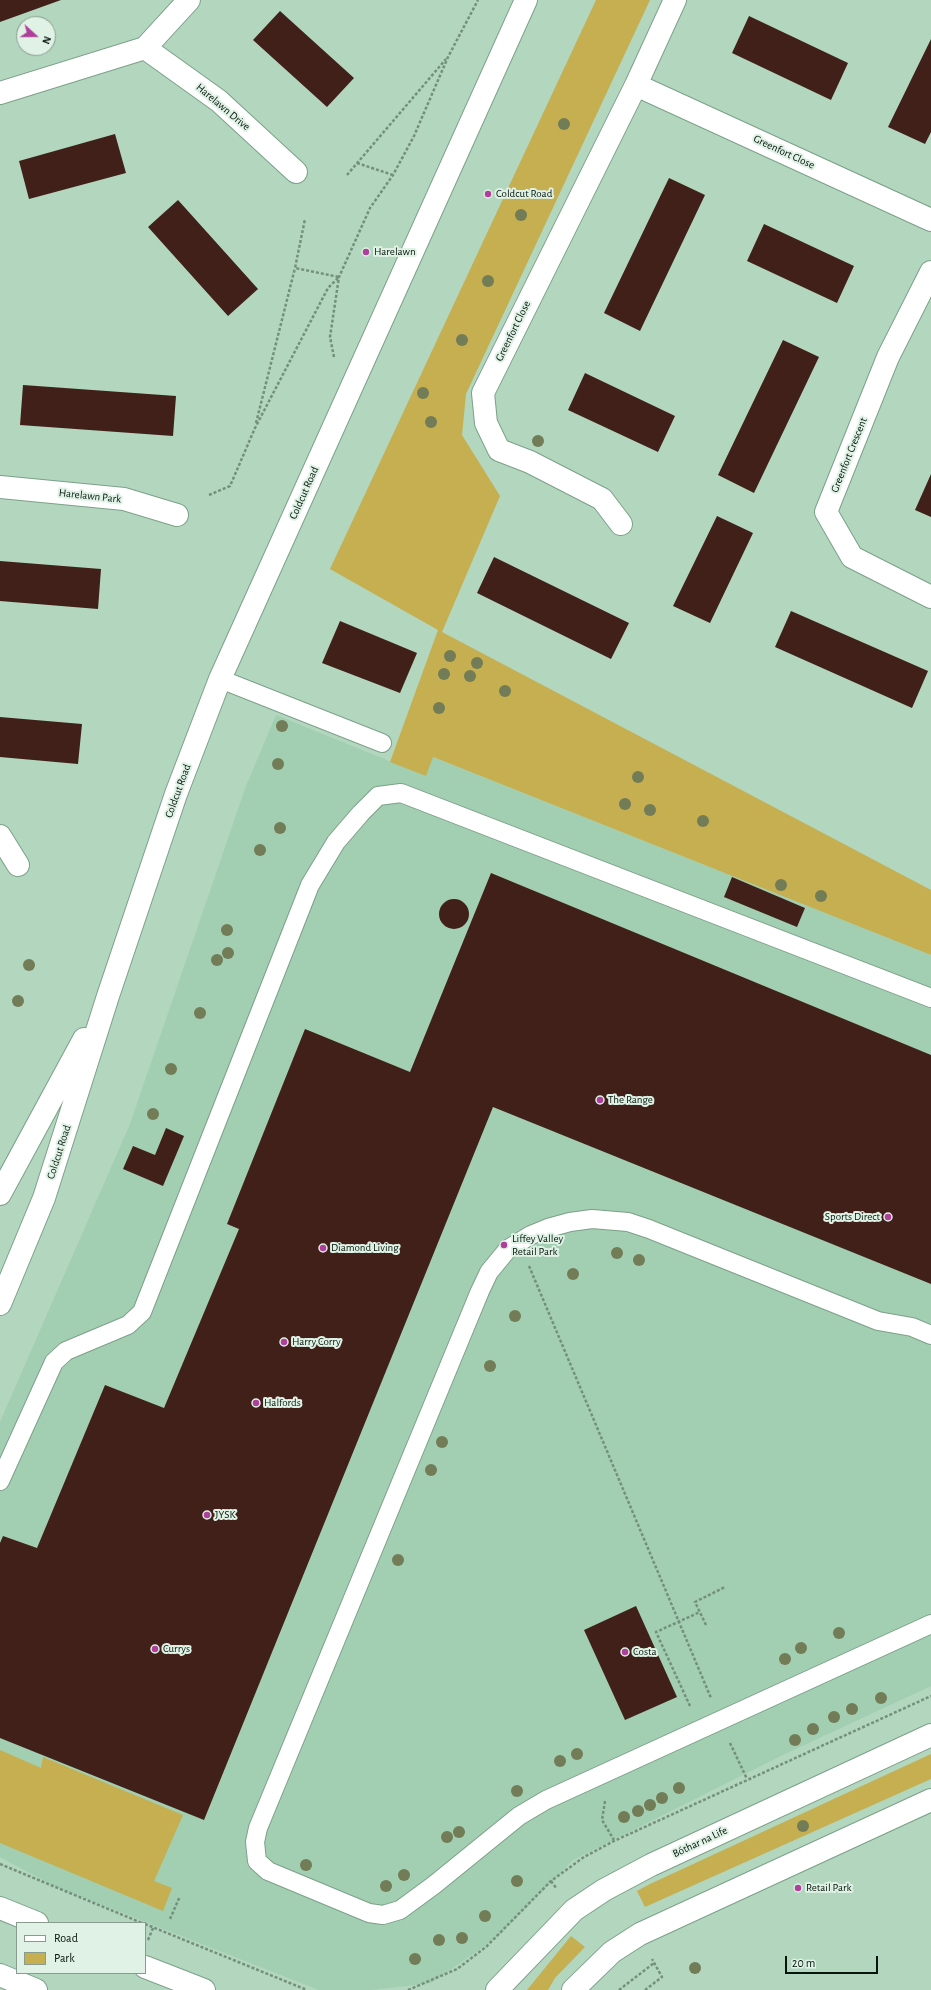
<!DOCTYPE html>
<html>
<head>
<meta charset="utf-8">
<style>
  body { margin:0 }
  #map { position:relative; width:931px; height:1990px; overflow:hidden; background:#b2d6be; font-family:"Alegreya Sans",sans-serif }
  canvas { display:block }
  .legend { position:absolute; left:16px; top:1922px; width:130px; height:52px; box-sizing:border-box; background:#dff2e5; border:1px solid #899a8e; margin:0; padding:5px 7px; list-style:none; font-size:12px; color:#07150c }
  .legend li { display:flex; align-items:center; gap:8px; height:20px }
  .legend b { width:20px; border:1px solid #899a8e }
  .north { position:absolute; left:16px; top:16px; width:40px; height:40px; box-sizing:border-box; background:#dff2e5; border:1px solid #899a8e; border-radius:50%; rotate:111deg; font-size:11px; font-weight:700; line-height:16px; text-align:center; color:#07150c }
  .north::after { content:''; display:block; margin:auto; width:14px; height:18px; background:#b03f9b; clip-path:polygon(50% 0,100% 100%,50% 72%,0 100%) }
  .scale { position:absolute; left:785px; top:1956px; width:93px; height:18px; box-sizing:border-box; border:2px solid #07150c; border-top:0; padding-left:5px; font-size:12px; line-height:14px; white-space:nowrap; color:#07150c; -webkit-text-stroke:3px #dff2e5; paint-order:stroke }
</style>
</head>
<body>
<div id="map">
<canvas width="931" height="1990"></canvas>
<ul class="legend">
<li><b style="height:5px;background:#fff"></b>Road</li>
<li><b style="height:11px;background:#c5af50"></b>Park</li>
</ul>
<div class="north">N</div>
<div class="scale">20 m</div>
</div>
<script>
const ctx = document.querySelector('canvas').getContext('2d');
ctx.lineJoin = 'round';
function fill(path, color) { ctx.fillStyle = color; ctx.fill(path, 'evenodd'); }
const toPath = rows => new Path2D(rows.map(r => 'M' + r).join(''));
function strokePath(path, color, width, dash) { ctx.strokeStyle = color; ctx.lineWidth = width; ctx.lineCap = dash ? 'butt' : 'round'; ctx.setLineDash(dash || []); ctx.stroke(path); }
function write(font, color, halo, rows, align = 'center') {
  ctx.font = font + ' "Alegreya Sans",sans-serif'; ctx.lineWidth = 4; ctx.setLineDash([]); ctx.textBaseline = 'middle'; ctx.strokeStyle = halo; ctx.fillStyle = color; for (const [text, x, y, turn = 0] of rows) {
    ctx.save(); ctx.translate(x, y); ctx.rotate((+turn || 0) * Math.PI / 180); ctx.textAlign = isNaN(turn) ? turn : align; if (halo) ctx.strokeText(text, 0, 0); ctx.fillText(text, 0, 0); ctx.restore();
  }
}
fill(toPath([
  [276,715,426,776,432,757,931,955,931,1686,787,1753,573,1860,499,1936,431,1983,372,1990,319,1990,54,1886,0,1857,0,1422,130,1124,246,786]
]), '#a2ceb1');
fill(toPath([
  [596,0,650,0,466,394,462,435,500,496,442,632,931,890,931,955,433,757,426,776,390,762,438,630,330,569],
  [0,1750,41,1768,43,1757,183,1815,154,1881,172,1888,163,1911,0,1843],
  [931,1754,931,1779,645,1907,637,1891,650,1884],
  [571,1936,585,1947,555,1978,548,1990,527,1990]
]), '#c5af50');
fill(toPath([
  [0,0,61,0,0,22],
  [280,11,354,78,327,107,253,40],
  [749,16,848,63,831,100,732,53],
  [931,39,931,132,925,144,888,127],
  [115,134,126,173,29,199,19,161],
  [669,178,705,195,640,331,604,313],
  [178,200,258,289,228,316,148,227],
  [764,224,854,266,837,303,747,261],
  [783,340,819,357,754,493,718,475],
  [585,373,675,416,658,452,568,410],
  [23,385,176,396,173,436,20,425],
  [931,474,931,517,915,510],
  [717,516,753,533,710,623,673,606],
  [494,557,629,623,611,659,477,593],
  [0,561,101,569,98,609,0,601],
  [791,611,928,671,912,708,775,647],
  [340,621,417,653,400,693,322,663],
  [0,717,82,724,78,764,0,757],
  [491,873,931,1055,931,1284,493,1107,204,1820,0,1738,0,1543,3,1536,37,1548,105,1385,164,1408,239,1229,227,1224,305,1029,410,1072],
  [732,877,805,908,797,927,724,897],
  '439 914a15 15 0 1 1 30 0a15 15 0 1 1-30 0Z',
  [166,1128,184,1136,163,1186,123,1169,133,1146,155,1155],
  [636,1606,677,1697,625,1720,584,1630]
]), '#402018');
const lane = toPath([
  [220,679,382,743],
  [931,1335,912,1327,878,1321,649,1229,628,1222,592,1219,570,1222,548,1228,531,1235,508,1249,489,1272,480,1291,258,1828,255,1842,257,1861,268,1871,369,1913,383,1915,400,1910,434,1885,519,1816,546,1800,931,1624],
  [0,1481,54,1362,66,1351,128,1325,142,1312,310,885,336,842,361,813,378,796,401,793,931,998]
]);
const street = toPath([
  [675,0,636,85,931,220],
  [145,48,219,101,296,172],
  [0,93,145,48,189,0],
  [931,272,888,357,826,512,852,557,931,597],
  [0,487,124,499,177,515],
  [621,524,602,499,530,462,499,450,486,423,483,393,636,85],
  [0,836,18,865]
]);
const secondary = toPath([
  [0,1194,84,1039],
  [0,1304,44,1198,108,996,176,794,220,679,526,0],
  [0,1908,37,1923],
  [145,1967,204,1990],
  [0,1975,36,1990],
  [497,1990,574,1910,604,1890,651,1865,931,1735],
  [573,1990,612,1952,640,1934,931,1800]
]);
strokePath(lane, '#7da089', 20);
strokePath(street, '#7da089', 24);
strokePath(secondary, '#7da089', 24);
strokePath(toPath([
  [357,163,393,175],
  [347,175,446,59],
  [334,357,330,337,339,277,370,208,393,175,414,136,448,57,478,0],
  [256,423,295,268],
  [209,495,230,486,255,428,328,288,339,277,295,268,305,219],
  [529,1266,711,1698],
  [706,1625,695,1602,725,1587],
  [690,1706,656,1632,700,1612],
  [730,1743,747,1779],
  [605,1801,602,1820,614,1840],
  [0,1864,142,1923],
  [551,1881,557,1889],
  [170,1919,180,1896],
  [145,1924,307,1990],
  [148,1940,153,1928],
  [408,1990,457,1969,486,1947,551,1881,584,1857,614,1841,931,1696],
  [619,1990,654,1963],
  [645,1990,662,1977,652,1959]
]), '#74907d', 2.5, [3, 2]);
strokePath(lane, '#fff', 18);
strokePath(street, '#fff', 22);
strokePath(secondary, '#fff', 22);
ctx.fillStyle = '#727c56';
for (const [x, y] of [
  [564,124],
  [521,215],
  [488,281],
  [462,340],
  [423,393],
  [431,422],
  [538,441],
  [450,656],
  [477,663],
  [444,674],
  [470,676],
  [505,691],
  [439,708],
  [282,726],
  [278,764],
  [638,777],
  [625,804],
  [650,810],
  [703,821],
  [280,828],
  [260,850],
  [781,885],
  [821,896],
  [227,930],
  [228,953],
  [217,960],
  [29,965],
  [18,1001],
  [200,1013],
  [171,1069],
  [153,1114],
  [617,1253],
  [639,1260],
  [573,1274],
  [515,1316],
  [490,1366],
  [442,1442],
  [431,1470],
  [398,1560],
  [839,1633],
  [801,1648],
  [785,1659],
  [881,1698],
  [852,1709],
  [834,1717],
  [813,1729],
  [795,1740],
  [577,1754],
  [560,1761],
  [679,1788],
  [517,1791],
  [662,1798],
  [650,1805],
  [638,1811],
  [624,1817],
  [803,1826],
  [459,1832],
  [447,1837],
  [306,1865],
  [404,1875],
  [517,1881],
  [386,1886],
  [485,1916],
  [462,1938],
  [439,1940],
  [415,1959],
  [695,1968]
]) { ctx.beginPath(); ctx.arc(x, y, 6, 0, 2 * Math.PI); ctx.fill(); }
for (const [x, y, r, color] of [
  [488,194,4,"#b03f9b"],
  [366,252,4,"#b03f9b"],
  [600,1100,4,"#b03f9b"],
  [888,1217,4,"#b03f9b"],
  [504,1245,4,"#b03f9b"],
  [323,1248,4,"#b03f9b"],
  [284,1342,4,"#b03f9b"],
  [256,1403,4,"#b03f9b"],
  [207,1515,4,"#b03f9b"],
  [155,1649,4,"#b03f9b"],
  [625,1652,4,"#b03f9b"],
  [798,1888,4,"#b03f9b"]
]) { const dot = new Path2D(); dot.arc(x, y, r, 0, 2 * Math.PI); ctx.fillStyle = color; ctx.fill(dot); strokePath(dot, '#dff2e5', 1.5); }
write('11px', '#07150c', '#dff2e5', [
  ["Harelawn Drive",223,107,40],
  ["Greenfort Close",784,152,25],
  ["Greenfort Close",513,331,-64],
  ["Greenfort Crescent",849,455,-68],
  ["Coldcut Road",304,493,-66],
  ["Harelawn Park",90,496,6],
  ["Coldcut Road",178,791,-70],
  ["Coldcut Road",59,1152,-72],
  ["Bóthar na Life",700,1842,-25]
]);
write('11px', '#07150c', '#dff2e5', [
  ["Coldcut Road",496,194],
  ["Harelawn",374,252],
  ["The Range",608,1100],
  ["Sports Direct",880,1217,"right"],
  ["Liffey Valley",512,1239],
  ["Retail Park",512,1252],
  ["Diamond Living",331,1248],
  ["Harry Corry",292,1342],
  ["Halfords",264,1403],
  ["JYSK",215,1515],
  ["Currys",163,1649],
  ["Costa",633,1652],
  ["Retail Park",806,1888]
], 'left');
</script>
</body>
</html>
